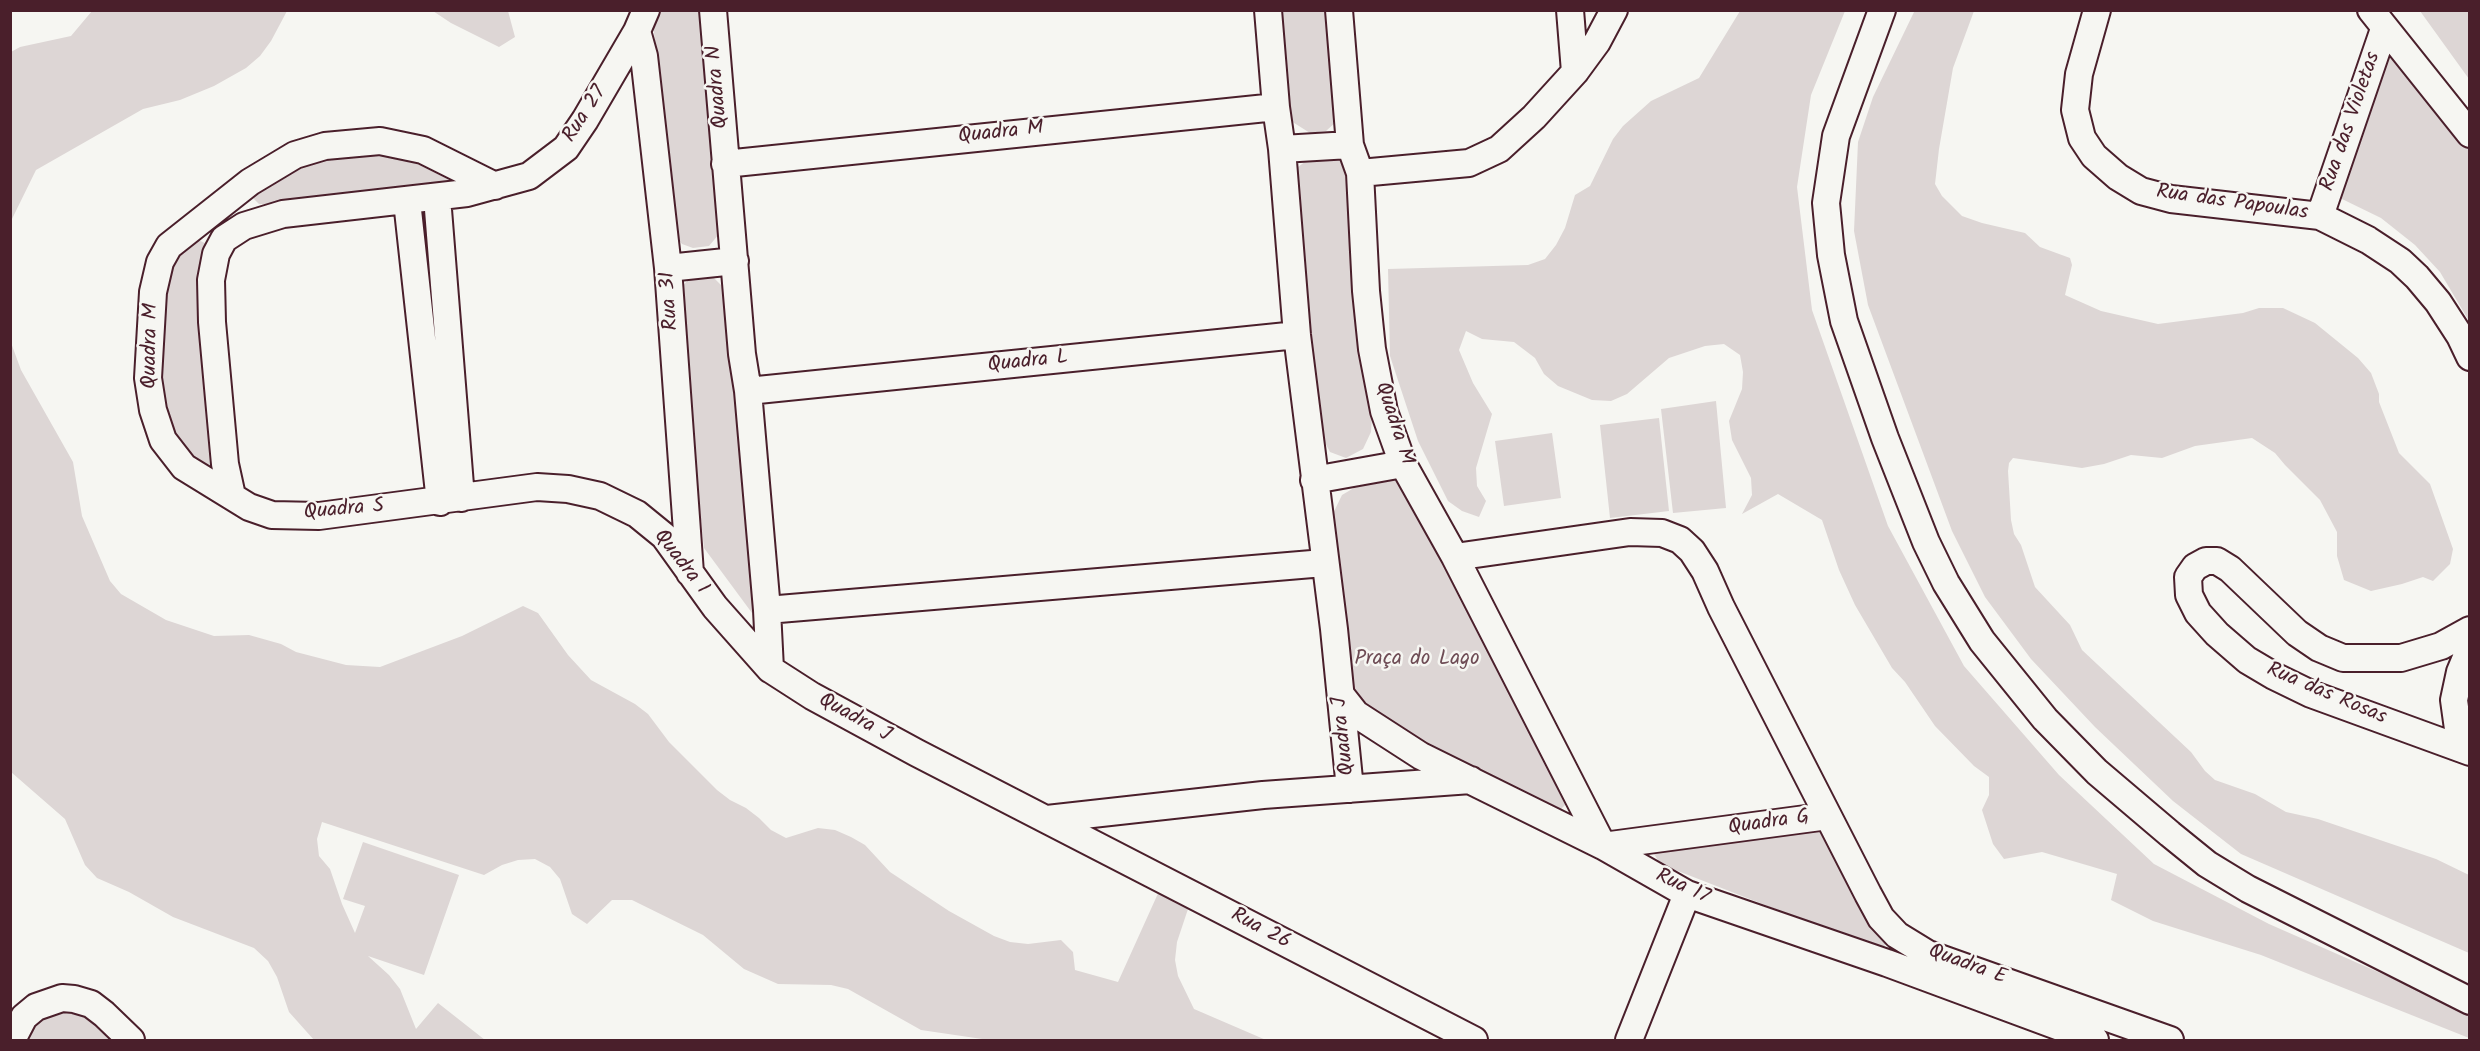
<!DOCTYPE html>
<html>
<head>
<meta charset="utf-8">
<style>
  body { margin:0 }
  #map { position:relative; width:2480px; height:1051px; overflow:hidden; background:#f6f6f2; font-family:Kalam,sans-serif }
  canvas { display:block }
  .frame { position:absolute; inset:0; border:12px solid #4a1f2b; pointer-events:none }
</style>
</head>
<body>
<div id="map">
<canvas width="2480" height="1051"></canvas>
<div class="frame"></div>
</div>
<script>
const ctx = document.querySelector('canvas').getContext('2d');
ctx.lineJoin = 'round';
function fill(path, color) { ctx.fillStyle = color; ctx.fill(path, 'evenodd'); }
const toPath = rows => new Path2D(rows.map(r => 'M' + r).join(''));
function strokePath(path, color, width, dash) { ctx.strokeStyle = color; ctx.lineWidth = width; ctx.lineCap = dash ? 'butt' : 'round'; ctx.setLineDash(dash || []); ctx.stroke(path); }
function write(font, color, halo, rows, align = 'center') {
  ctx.font = font + ' Kalam,sans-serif'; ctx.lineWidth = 5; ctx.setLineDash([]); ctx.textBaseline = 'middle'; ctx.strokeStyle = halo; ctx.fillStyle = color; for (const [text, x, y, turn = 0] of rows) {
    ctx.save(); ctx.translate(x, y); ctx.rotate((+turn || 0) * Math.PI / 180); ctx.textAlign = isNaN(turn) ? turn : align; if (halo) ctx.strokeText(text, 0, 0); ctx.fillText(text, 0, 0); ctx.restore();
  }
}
fill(toPath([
  [652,10,701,11,719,234,709,246,693,248,682,244,672,232],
  [1915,10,1974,11,1953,68,1939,149,1935,184,1942,196,1962,216,1982,223,2025,233,2040,247,2070,258,2072,265,2065,295,2101,311,2158,324,2243,313,2259,308,2283,308,2315,323,2358,358,2371,373,2379,394,2379,402,2399,453,2430,484,2453,549,2450,564,2433,581,2423,577,2402,584,2371,591,2344,580,2337,556,2337,532,2320,500,2285,465,2275,453,2252,438,2195,446,2162,458,2131,455,2104,464,2082,468,2013,458,2009,463,2008,471,2011,520,2014,534,2021,545,2035,587,2070,625,2082,650,2191,752,2205,771,2215,780,2255,794,2286,812,2318,819,2436,859,2469,875,2469,953,2241,854,2173,801,2095,727,2031,659,1985,597,1952,531,1868,305,1854,231,1858,142,1873,97],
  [92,11,287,11,271,41,260,56,246,68,214,86,180,100,143,109,36,170,11,221,11,52,20,47,71,36],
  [433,11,508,11,515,37,499,47,451,23],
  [1281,11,1331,11,1337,121,1326,131,1310,133,1291,121],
  [1740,11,1845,11,1811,95,1797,187,1812,310,1888,526,1964,666,2059,775,2154,864,2269,924,2469,1012,2469,1038,2261,955,2153,921,2111,900,2117,874,2042,852,2004,859,1993,844,1982,810,1989,795,1989,777,1974,766,1935,726,1905,682,1892,668,1855,605,1839,570,1822,520,1778,494,1742,514,1752,495,1751,478,1732,440,1729,421,1742,389,1743,372,1740,355,1724,344,1705,346,1669,358,1627,394,1611,401,1592,400,1558,386,1544,374,1535,358,1514,342,1482,339,1466,331,1459,350,1473,383,1492,414,1476,468,1477,486,1486,501,1479,517,1462,511,1448,501,1418,441,1390,356,1388,269,1528,265,1545,259,1556,245,1565,228,1575,195,1590,186,1613,139,1623,126,1651,101,1699,78],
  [2420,11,2469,11,2469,79],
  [2386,39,2469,132,2469,321,2440,272,2415,245,2381,218,2342,199,2336,191],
  [333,153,397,153,441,170,454,181,457,187,271,205,259,204,252,197,256,187,302,163],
  [1326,154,1339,159,1345,171,1355,285,1372,416,1371,432,1363,449,1346,458,1330,452,1319,431,1296,178,1298,167,1310,158],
  [194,238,209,245,202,308,209,430,220,475,188,455,170,433,158,391,166,272,176,252],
  [702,276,714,278,721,285,726,297,755,599,752,613,704,548,683,351,679,290,688,280],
  [10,340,21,370,73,462,82,516,110,581,121,594,166,620,214,636,249,635,281,644,296,652,346,665,380,667,462,636,523,606,538,613,568,655,591,680,635,704,648,714,669,742,717,790,730,800,746,808,759,818,771,830,786,838,818,828,835,830,851,837,865,845,890,872,949,911,994,936,1010,942,1028,944,1061,940,1073,952,1075,970,1118,982,1160,889,1188,909,1177,942,1175,960,1178,976,1194,1009,1266,1040,989,1040,921,1030,848,989,831,985,778,984,744,969,703,935,632,900,612,900,587,924,572,914,560,879,550,867,535,859,518,860,502,865,484,875,322,822,317,839,319,856,330,869,342,904,355,933,365,906,343,899,363,842,459,875,424,975,368,956,389,975,400,989,416,1029,438,1003,485,1040,314,1040,289,1012,277,977,268,961,254,948,173,917,129,892,97,878,85,865,65,819,11,772],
  [1716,401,1726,508,1673,513,1661,409],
  [1659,418,1669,511,1610,518,1600,425],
  [1552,433,1561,498,1504,506,1495,441],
  [1376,475,1393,479,1406,486,1565,793,1565,805,1559,811,1415,741,1350,695,1328,524,1342,495],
  [1825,829,1886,941,1883,951,1660,864,1653,852],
  [77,1006,120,1040,20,1040,38,1014]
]), '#ddd6d5');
const minor = toPath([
  [713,10,742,354,748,391,767,610,770,669],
  [1268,10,1276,107,1282,149,1297,335,1334,629,1350,789],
  [1339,10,1350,145,1360,173,1366,291,1372,349,1384,411,1403,464,1455,557,1603,846,1828,816],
  [1570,10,1575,72],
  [1882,10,1836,136,1826,203,1831,255,1844,321,1885,438,1926,542,1946,583,1982,641,2045,719,2097,772,2170,834,2207,864,2248,889,2470,1001],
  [2097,10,2079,74,2075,110,2082,138,2094,156,2118,177,2141,191,2171,199,2320,216,2368,240,2400,261,2417,277,2438,302,2460,336,2470,357],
  [2371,10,2470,134],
  [637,31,644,56,668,268,690,573],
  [1282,149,1350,145],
  [725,164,1276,107],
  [1360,173,1469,163,1499,149,1534,117,1575,72,1597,42,1614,10],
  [495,186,423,150,380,141,325,146,295,155,250,182,169,246,160,262,153,292,148,378,153,410,163,440,184,467,249,507,272,515,319,516,537,487,568,489,600,496,637,514,664,536,715,607,770,669,812,696,917,753,1474,1040],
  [437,197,461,498],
  [407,201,440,502],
  [2320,216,2384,29],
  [668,268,735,261],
  [748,391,1297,335],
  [1314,480,1403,464],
  [232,496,225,464,212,322,211,280,216,254,224,239,244,226,283,214,467,193,529,176,566,148,585,120,637,31,646,10],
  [1455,557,1630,532,1662,533,1680,540,1692,551,1705,571,1721,607,1868,894,1881,918,1897,935,1928,954,2170,1040],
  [767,610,1324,563],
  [2470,630,2441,646,2401,658,2343,658,2319,648,2297,633,2230,569,2217,561,2206,561,2195,567,2188,577,2189,595,2198,613,2217,634,2247,660,2274,676,2311,694,2470,752],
  [1341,695,1356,714,1421,756,1603,846,1687,894,1887,963,2095,1040],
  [2466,750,2458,729,2454,700,2460,672,2470,648],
  [1047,819,1263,795,1471,780],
  [12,1040,24,1017,36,1007,62,998,74,999,91,1004,104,1014,131,1040],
  [1629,1040,1687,894]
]);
strokePath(minor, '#4a1f2b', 30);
strokePath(minor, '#f6f6f2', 26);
write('21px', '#4a1f2b', '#f6f6f2', [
  ["Quadra N",719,87,-95],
  ["Rua 27",586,115,-57],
  ["Rua das Violetas",2352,122,-71],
  ["Quadra M",1001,134,-6],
  ["Rua das Papoulas",2232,204,8],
  ["Rua 31",671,301,-94],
  ["Quadra M",152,346,-89],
  ["Quadra L",1028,363,-6],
  ["Quadra M",1393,424,72],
  ["Quadra S",344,511,-5],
  ["Quadra I",680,563,52],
  ["Rua das Rosas",2326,695,23],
  ["Quadra J",854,719,29],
  ["Quadra J",1345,736,-96],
  ["Quadra G",1769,824,-8],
  ["Rua 17",1682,888,25],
  ["Rua 26",1260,930,28],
  ["Quadra E",1967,966,20]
]);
write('21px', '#6f4d56', '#f6f6f2', [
  ["Praça do Lago",1417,660]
]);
</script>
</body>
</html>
